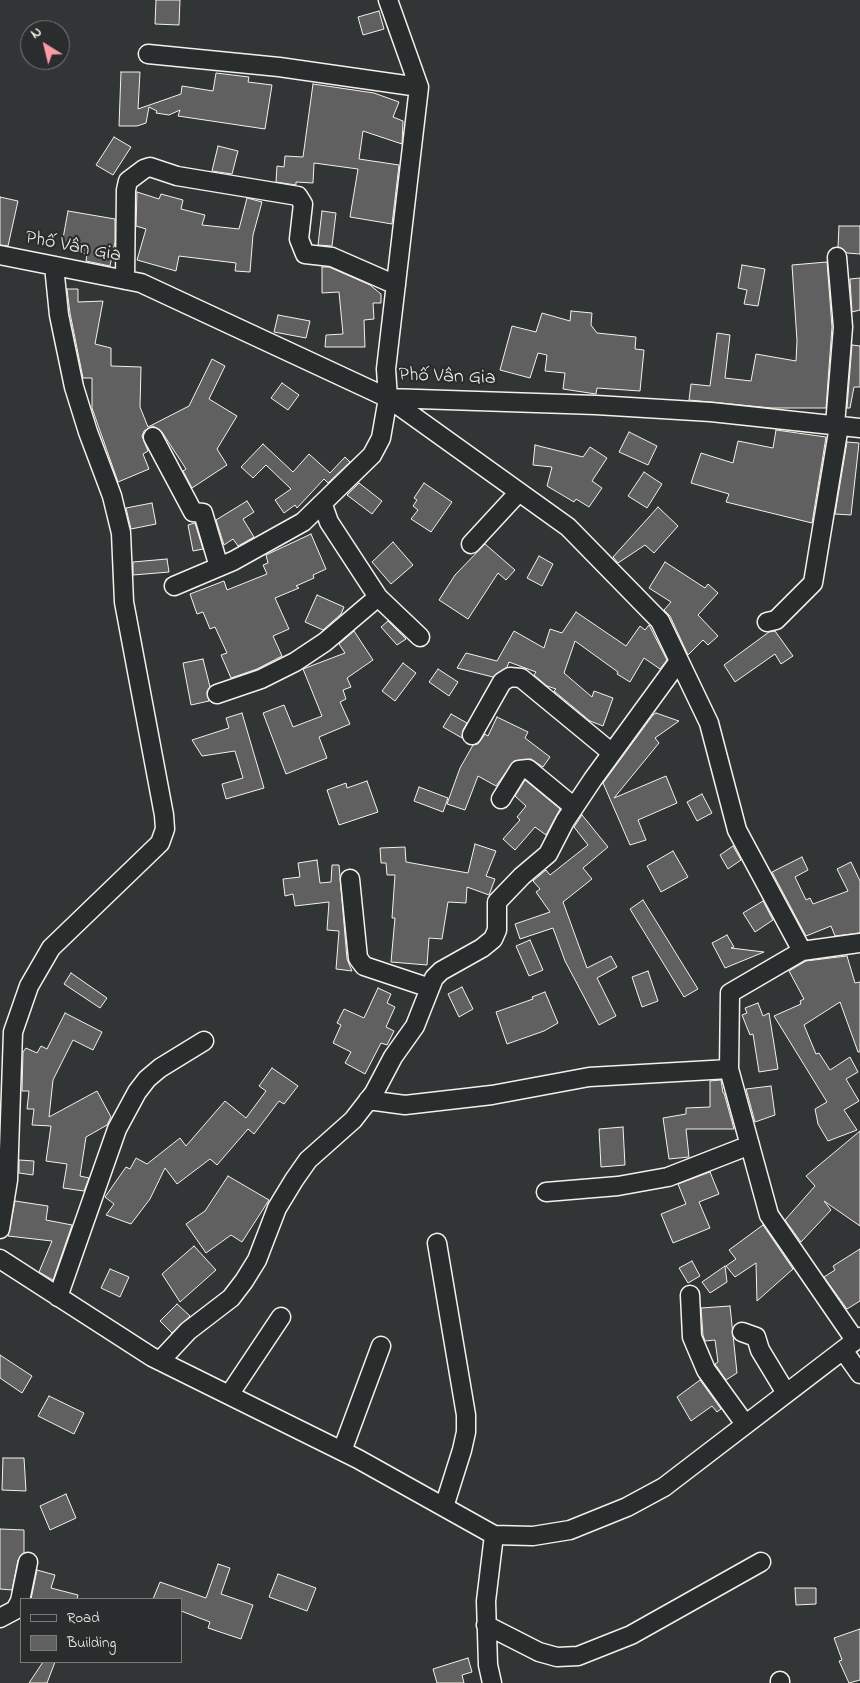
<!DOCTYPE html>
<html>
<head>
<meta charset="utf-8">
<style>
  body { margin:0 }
  #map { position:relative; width:860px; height:1683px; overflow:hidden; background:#323535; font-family:"Indie Flower",sans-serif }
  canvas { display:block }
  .legend { position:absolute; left:20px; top:1598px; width:162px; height:65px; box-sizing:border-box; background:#2a2d2e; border:1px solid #7b7b78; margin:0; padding:6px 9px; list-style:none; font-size:15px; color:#f4f1e8 }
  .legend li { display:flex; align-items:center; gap:10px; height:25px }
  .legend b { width:25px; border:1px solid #7b7b78 }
  .north { position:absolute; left:20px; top:20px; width:50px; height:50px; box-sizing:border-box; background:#2a2d2e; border:1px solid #7b7b78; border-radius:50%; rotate:324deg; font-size:14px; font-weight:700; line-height:20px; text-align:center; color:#f4f1e8 }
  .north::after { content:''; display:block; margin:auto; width:18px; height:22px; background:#ff9aa2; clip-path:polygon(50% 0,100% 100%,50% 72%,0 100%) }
</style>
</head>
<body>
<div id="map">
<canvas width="860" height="1683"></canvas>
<ul class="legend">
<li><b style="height:6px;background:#2a2d2e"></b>Road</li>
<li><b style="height:14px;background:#5f605f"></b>Building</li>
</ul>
<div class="north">N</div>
</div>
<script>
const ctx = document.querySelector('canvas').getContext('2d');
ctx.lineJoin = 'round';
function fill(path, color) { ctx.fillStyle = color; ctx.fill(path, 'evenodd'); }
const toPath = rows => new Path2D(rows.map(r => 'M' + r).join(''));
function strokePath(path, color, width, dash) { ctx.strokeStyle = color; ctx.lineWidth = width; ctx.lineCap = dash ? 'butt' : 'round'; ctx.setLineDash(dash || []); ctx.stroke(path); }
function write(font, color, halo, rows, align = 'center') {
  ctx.font = font + ' "Indie Flower",sans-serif'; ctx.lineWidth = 4.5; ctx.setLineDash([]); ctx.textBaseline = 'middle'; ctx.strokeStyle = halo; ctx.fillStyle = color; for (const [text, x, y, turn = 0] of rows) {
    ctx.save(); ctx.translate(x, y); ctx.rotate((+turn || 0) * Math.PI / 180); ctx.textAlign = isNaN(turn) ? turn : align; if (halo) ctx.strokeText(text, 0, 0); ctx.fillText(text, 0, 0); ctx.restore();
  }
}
const building = toPath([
  [156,0,180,0,179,25,155,24,156,0],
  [379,11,384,29,363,35,358,17,379,11],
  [121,72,140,72,138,109,181,94,182,86,213,91,216,73,249,77,248,82,272,85,265,129,178,116,180,110,169,115,156,113,157,111,149,107,146,123,137,126,119,126,121,72],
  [313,84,374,93,399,102,393,117,403,121,402,144,363,131,359,159,399,165,392,224,350,217,358,169,314,163,313,183,296,182,296,185,276,182,277,166,284,167,285,156,303,157,313,84],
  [114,137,131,147,113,175,96,165,114,137],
  [218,146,238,151,232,174,212,171,218,146],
  [137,192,159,199,161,194,183,200,181,209,205,215,202,225,239,229,247,198,262,202,253,235,250,272,235,271,236,263,179,256,176,271,137,260,146,229,136,226,137,192],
  [0,197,18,201,8,246,0,245,0,197],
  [68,211,115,219,115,242,110,266,86,261,87,254,74,252,75,247,62,244,68,211],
  [322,211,336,213,332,246,318,245,322,211],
  [839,226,860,226,860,254,847,253,838,247,839,226],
  [827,262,832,327,826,408,772,408,689,400,691,384,710,386,717,333,730,335,725,378,751,381,756,354,796,361,797,341,792,265,827,262],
  [742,265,765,269,758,306,744,304,747,290,738,288,742,265],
  [322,267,329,267,370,285,381,294,381,303,373,303,374,319,364,320,365,347,325,347,326,335,343,334,339,292,322,293,322,267],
  [860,278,860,310,852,312,850,279,860,278],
  [67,289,78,289,78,302,103,301,95,344,111,348,111,366,141,367,140,407,148,427,189,406,212,359,225,366,209,399,237,416,217,449,227,465,192,488,183,471,186,469,162,432,153,426,144,431,142,436,148,451,143,454,149,469,118,482,92,408,92,378,83,378,70,313,67,289],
  [571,311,592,313,591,325,597,333,636,337,635,349,644,350,640,391,597,388,596,394,563,389,565,373,545,371,547,355,538,353,530,378,500,370,512,326,536,332,542,313,570,321,571,311],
  [278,315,310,321,306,338,274,332,278,315],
  [852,345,860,346,860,387,854,387,850,408,847,408,852,345],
  [282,383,299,395,288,410,271,398,282,383],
  [776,430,826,437,812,523,726,502,729,494,691,483,701,453,733,463,738,441,773,448,776,430],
  [629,432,657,446,648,465,619,452,629,432],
  [847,442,859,443,851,515,835,514,847,442],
  [263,444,293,472,309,454,330,473,345,457,350,462,328,483,324,479,297,508,295,505,284,513,275,500,291,489,266,465,253,478,241,467,263,444],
  [535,445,583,457,590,447,607,458,592,481,602,488,589,507,576,499,574,502,547,486,552,467,533,465,535,445],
  [644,472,662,484,647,508,628,496,644,472],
  [359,483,382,501,372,514,347,495,359,483],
  [424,483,452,502,431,532,411,519,418,510,413,506,417,500,414,498,424,483],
  [247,501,254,512,243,519,254,537,238,546,233,539,224,545,216,520,247,501],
  [152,503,156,524,131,529,126,508,152,503],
  [658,507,678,526,654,553,645,545,618,563,613,557,658,507],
  [195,523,203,549,193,551,188,525,195,523],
  [311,534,326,569,313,575,314,578,296,586,299,588,275,598,289,629,273,636,282,656,257,669,231,678,221,655,227,653,215,627,210,629,203,612,197,614,190,594,224,581,227,590,267,574,263,565,268,563,266,555,311,534],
  [393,542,413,565,391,584,372,562,393,542],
  [485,544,515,570,506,580,498,573,468,619,439,600,455,575,485,544],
  [539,556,553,564,542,586,527,578,539,556],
  [167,559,169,572,133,575,133,562,167,559],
  [665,562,705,588,708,584,718,593,698,615,718,636,708,645,703,640,688,655,670,616,664,610,671,602,649,588,665,562],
  [317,595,344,607,341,614,323,630,305,622,317,595],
  [576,612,626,646,640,626,645,630,649,625,667,660,660,669,644,658,630,682,617,674,618,672,575,641,564,673,592,697,594,691,613,698,603,726,590,721,554,691,556,689,547,686,534,675,536,672,509,662,507,667,493,677,457,668,466,653,497,661,514,631,544,648,550,629,562,633,576,612],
  [388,621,406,639,397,645,381,627,388,621],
  [354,631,373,660,347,678,351,687,343,690,346,699,340,702,350,724,319,737,327,758,286,774,263,713,284,705,293,727,322,716,303,669,345,653,339,644,354,631],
  [775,631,793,656,781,664,775,654,735,682,724,665,769,632,775,631],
  [203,659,210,687,207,692,209,701,191,705,183,663,203,659],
  [403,663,416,673,395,701,382,691,403,663],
  [438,669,458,682,449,696,429,682,438,669],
  [242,713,264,788,226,799,222,784,243,778,235,751,202,756,192,740,229,728,226,718,242,713],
  [656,713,679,721,655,738,659,743,614,798,666,776,677,803,638,820,646,840,630,845,603,783,653,715,656,713],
  [451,714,467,723,463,730,462,738,443,727,451,714],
  [497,717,528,732,525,738,550,757,543,767,531,759,514,761,496,786,478,776,465,810,447,804,460,768,473,745,478,744,485,734,488,736,497,717],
  [525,780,560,809,546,835,535,827,515,850,503,839,520,820,517,817,526,806,515,796,525,780],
  [367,781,378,812,339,825,327,790,346,783,347,788,367,781],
  [419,787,448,798,443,812,414,801,419,787],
  [702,794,712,813,697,821,687,802,702,794],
  [582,815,608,847,583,868,592,879,563,902,587,968,611,956,617,967,597,978,616,1016,599,1025,565,961,553,928,520,939,515,924,550,912,536,892,540,889,533,881,546,870,550,875,588,845,574,827,582,815],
  [475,844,496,851,486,876,495,879,489,895,467,887,466,903,448,902,442,939,429,938,427,965,391,962,395,918,392,918,395,875,387,875,386,863,381,863,380,848,405,847,406,862,468,873,475,844],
  [733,846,741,860,728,869,720,855,733,846],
  [673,851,688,877,661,892,647,866,673,851],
  [802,857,808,870,795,877,806,900,810,898,813,904,848,891,837,869,851,862,860,881,860,933,835,936,831,926,806,936,772,872,802,857],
  [317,860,320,883,331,882,332,865,339,865,347,959,352,971,336,969,339,931,327,930,329,902,295,906,293,894,285,896,283,879,300,877,298,863,317,860],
  [643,900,698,989,684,997,630,909,643,900],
  [763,901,773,920,755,932,743,913,763,901],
  [727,935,734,947,731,948,764,952,725,968,712,943,727,935],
  [530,940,543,970,529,976,516,946,530,940],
  [847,956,855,983,860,982,860,1052,858,1052,840,1002,804,1025,816,1054,819,1053,830,1070,850,1057,858,1072,846,1079,859,1101,844,1110,857,1130,828,1141,818,1124,815,1109,827,1102,774,1016,801,1004,800,1001,804,999,789,971,806,961,847,956],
  [648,971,658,1001,642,1007,632,977,648,971],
  [71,973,107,998,100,1008,64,984,71,973],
  [462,987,473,1009,459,1017,448,994,462,987],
  [378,988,391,994,387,1003,395,1007,386,1027,394,1031,387,1045,381,1043,365,1074,345,1063,351,1052,333,1043,341,1025,337,1023,344,1009,364,1018,378,988],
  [545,992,558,1023,544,1031,507,1044,496,1012,533,999,532,997,545,992],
  [758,1003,763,1016,769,1013,778,1069,759,1072,753,1034,750,1035,742,1015,747,1013,745,1008,758,1003],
  [65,1013,102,1032,93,1050,73,1040,53,1080,49,1117,97,1091,111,1117,107,1125,86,1137,80,1176,89,1178,84,1191,63,1188,67,1164,46,1161,51,1126,32,1125,34,1109,27,1109,29,1091,22,1091,23,1052,26,1048,37,1053,41,1046,47,1049,65,1013],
  [272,1068,298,1086,284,1104,279,1101,254,1134,248,1129,217,1165,210,1159,177,1184,165,1168,150,1199,131,1224,106,1215,114,1204,105,1197,126,1167,130,1169,136,1158,147,1164,180,1138,186,1146,225,1101,246,1118,266,1091,259,1086,272,1068],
  [721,1080,723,1093,724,1093,734,1129,686,1129,689,1157,669,1159,663,1118,686,1114,686,1108,710,1107,710,1081,721,1080],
  [771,1086,775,1115,755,1122,746,1089,771,1086],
  [623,1127,625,1165,601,1167,599,1129,623,1127],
  [860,1131,860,1226,824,1201,831,1210,801,1242,785,1220,815,1186,806,1176,860,1131],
  [19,1160,34,1161,33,1175,19,1173,19,1160],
  [710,1172,719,1194,699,1202,710,1228,673,1243,661,1214,686,1204,678,1184,710,1172],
  [228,1176,269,1200,242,1242,231,1235,206,1253,186,1224,205,1211,228,1176],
  [15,1201,48,1206,46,1220,72,1225,53,1280,39,1272,52,1241,8,1236,15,1201],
  [763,1225,793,1269,757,1301,756,1263,735,1277,726,1266,736,1259,729,1250,763,1225],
  [194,1246,216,1270,180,1302,162,1274,194,1246],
  [860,1249,860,1301,847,1309,824,1277,835,1270,833,1266,860,1249],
  [692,1261,700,1276,688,1283,679,1268,692,1261],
  [725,1266,727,1282,710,1293,702,1282,725,1266],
  [110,1269,129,1277,120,1297,101,1288,110,1269],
  [177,1304,190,1316,172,1333,160,1321,177,1304],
  [730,1306,737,1373,726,1380,715,1364,718,1362,715,1340,705,1341,703,1335,701,1308,730,1306],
  [0,1355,32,1376,22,1393,0,1378,0,1355],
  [700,1380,721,1409,717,1412,712,1406,691,1421,677,1397,700,1380],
  [49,1396,84,1413,74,1434,38,1416,49,1396],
  [3,1458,24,1458,26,1491,2,1490,3,1458],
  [66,1494,76,1518,50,1530,40,1506,66,1494],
  [0,1529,24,1530,24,1553,18,1560,12,1590,0,1589,0,1529],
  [218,1564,230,1568,221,1594,253,1605,241,1639,208,1628,210,1622,181,1611,181,1599,153,1599,160,1582,206,1598,218,1564],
  [37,1570,55,1575,51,1588,78,1595,77,1599,31,1599,37,1570],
  [278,1574,316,1588,307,1611,269,1597,278,1574],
  [795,1588,816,1588,816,1604,796,1605,795,1588],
  [860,1629,860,1680,849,1683,839,1661,842,1660,834,1638,860,1629],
  [468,1658,472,1672,462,1675,464,1683,437,1683,433,1669,468,1658],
  [43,1662,55,1662,47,1683,29,1683,43,1662]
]);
fill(building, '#5f605f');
strokePath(building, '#f4f1e8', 1);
const minor = toPath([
  [148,54,279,67,419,87],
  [0,255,141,283,388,398,596,405,711,412,860,428],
  [125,280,126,190,128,181,144,169,150,167,177,176,298,196,303,204,299,239,305,254,332,257,396,285],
  [388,398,568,527,660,621,709,723,737,830,802,951,730,993,729,1069,769,1215,855,1340],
  [835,425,843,327,837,257],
  [153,437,193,512,203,513,219,567],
  [323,505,329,522,378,597,420,637],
  [471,544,519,492],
  [174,586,233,561,303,522,372,455,381,438,388,398,386,369,419,87,388,0],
  [767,622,776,620,813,583,839,426],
  [217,694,261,679,295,662,325,642,378,597],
  [472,735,502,682,510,677,521,678,612,753],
  [501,799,519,770,528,769,574,807],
  [350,879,358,958,364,966,430,988],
  [802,951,860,943],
  [368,1100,405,1105,492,1095,589,1077,729,1069],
  [546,1192,618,1186,668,1177,750,1145],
  [0,1229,8,1180,13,1032,29,986,51,948,160,843,165,829,164,815,124,602,121,533,112,496,88,432,74,387,59,315,54,266],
  [437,1243,466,1415,466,1432,462,1450,444,1507],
  [0,1259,152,1357,358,1459,494,1535,533,1536,570,1530,627,1507,664,1487,860,1337],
  [690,1295,692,1337,706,1370,745,1424],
  [58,1297,117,1129,137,1092,147,1079,160,1068,204,1041],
  [742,1332,756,1337,760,1350,786,1393],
  [843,1350,860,1374],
  [160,1361,188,1331,231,1298,244,1281,257,1260,277,1208,294,1180,308,1160,353,1120,374,1093,393,1057,415,1026,434,978,441,971,482,948,493,939,497,930,497,902,522,876,548,854,565,821,593,779,679,661],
  [229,1395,281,1317],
  [342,1451,381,1346],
  [0,1618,15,1610,20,1601,28,1562],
  [486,1625,539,1652,557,1657,578,1656,631,1635,761,1562],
  [780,1681,780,1683],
  [492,1683,488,1665,486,1601,494,1535]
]);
strokePath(minor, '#f4f1e8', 21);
strokePath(minor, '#2a2d2e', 18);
write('20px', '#f4f1e8', '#2a2d2e', [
  ["Phố Vân Gia",73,248,11],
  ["Phố Vân Gia",447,378,2]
]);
</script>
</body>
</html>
